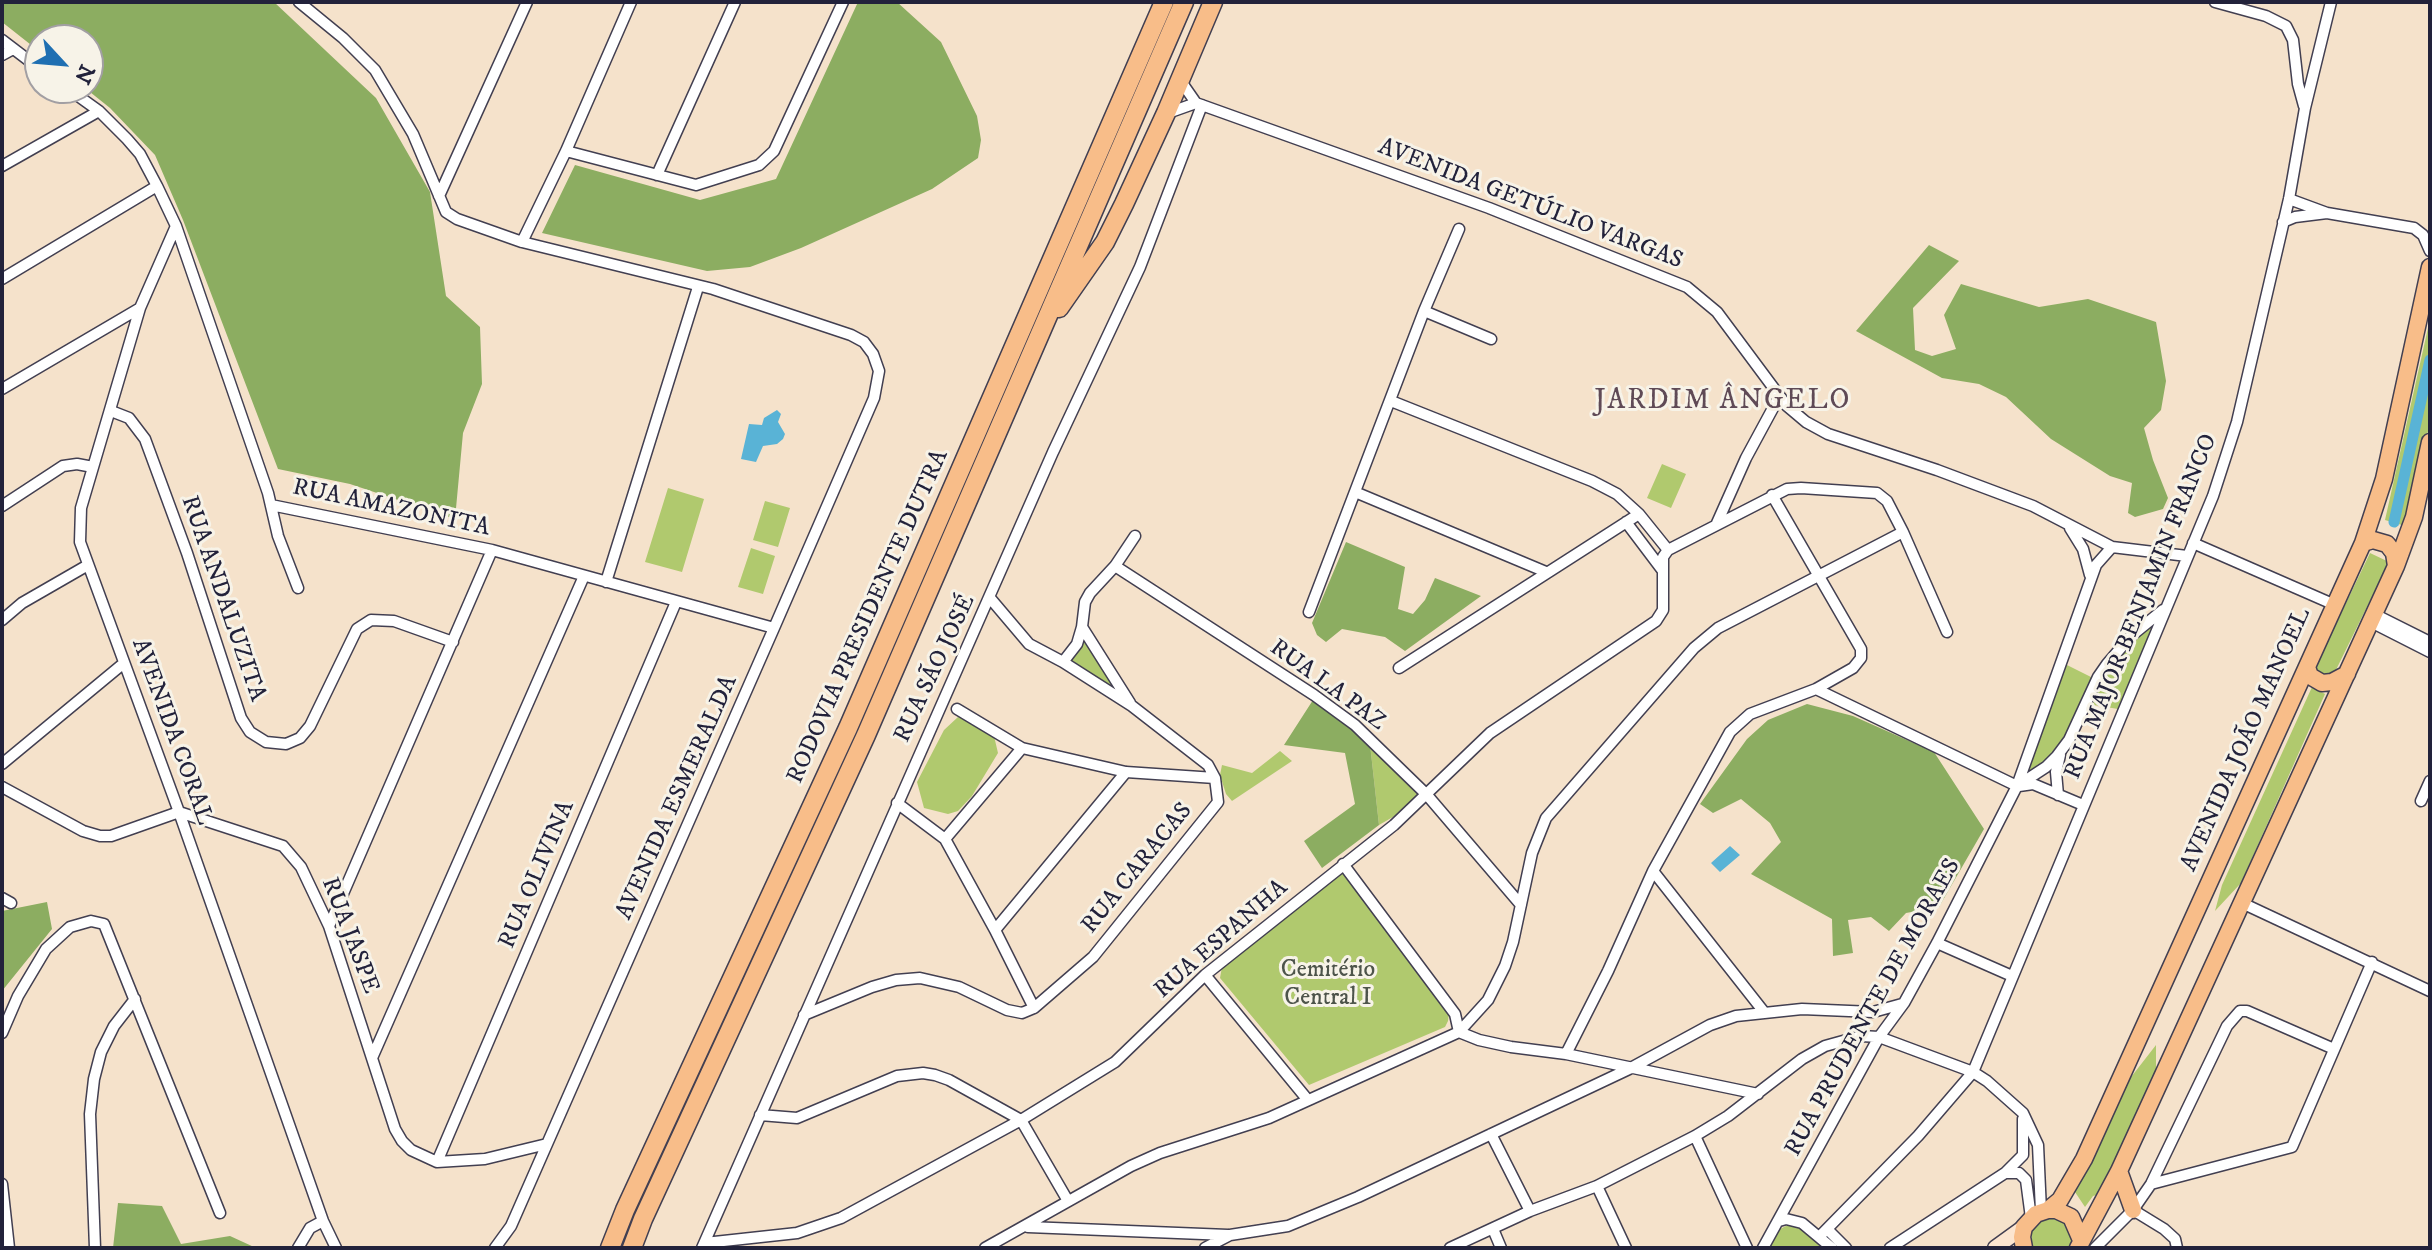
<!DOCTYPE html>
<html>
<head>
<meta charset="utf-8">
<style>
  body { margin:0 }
  #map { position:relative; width:2432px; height:1250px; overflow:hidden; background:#f5e2cb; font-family:"IM FELL DW Pica",serif }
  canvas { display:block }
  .frame { position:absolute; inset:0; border:4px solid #22223b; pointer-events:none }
  .north { position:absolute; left:24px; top:24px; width:80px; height:80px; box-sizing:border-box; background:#f7f3e8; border:2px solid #a29fa3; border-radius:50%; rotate:116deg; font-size:22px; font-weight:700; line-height:32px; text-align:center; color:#22223b }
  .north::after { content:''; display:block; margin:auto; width:28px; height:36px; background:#1f6fb2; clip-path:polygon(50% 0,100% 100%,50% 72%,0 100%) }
</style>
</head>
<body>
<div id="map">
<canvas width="2432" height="1250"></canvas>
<div class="frame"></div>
<div class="north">N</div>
</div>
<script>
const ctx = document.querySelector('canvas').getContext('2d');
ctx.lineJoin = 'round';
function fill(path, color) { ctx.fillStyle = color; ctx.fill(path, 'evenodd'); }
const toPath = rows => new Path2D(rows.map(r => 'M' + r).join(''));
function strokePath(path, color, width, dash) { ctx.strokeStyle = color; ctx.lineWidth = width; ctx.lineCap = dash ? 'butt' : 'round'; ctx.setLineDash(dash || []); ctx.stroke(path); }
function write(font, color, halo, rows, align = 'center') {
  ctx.font = font + ' "IM FELL DW Pica",serif'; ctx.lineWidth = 6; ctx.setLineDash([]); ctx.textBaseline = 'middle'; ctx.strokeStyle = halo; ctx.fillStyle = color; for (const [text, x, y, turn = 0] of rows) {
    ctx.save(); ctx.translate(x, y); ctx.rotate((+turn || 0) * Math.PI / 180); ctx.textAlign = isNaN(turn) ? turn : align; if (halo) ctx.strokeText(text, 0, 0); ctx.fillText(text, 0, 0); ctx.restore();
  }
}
fill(toPath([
  [2430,319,2430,423,2405,526,2385,520],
  [1662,464,1686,474,1671,508,1647,498],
  [668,488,704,499,682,572,645,562],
  [765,501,790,508,778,547,753,540],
  [751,548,775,556,763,594,738,587],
  [2370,553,2389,562,2332,678,2314,670],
  [2154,623,2118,709,2088,704,2099,681,2123,647],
  [1084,639,1121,694,1069,662],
  [2065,664,2093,678,2065,739,2042,765,2024,777],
  [2312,687,2325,694,2241,883,2215,911,2222,885],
  [958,717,977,724,994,736,998,753,972,796,958,811,948,814,924,808,917,782,944,730],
  [1370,744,1426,792,1405,810,1379,825],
  [1280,751,1292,761,1232,801,1226,794,1220,775,1222,765,1252,773],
  [1342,873,1449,1013,1448,1021,1445,1027,1309,1085,1220,978,1222,967],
  [2156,1045,2156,1078,2101,1194,2093,1196,2085,1207,2073,1189,2128,1081],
  [2052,1216,2065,1221,2073,1240,2070,1248,2032,1248,2031,1232,2039,1220],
  [1790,1224,1800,1225,1825,1248,1769,1248,1780,1229]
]), '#b0c96e');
fill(toPath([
  [2,2,274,2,376,98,430,192,446,296,480,327,482,384,463,433,455,519,350,484,278,469,183,220,155,155,110,108,85,88,88,88,88,40,40,40,40,52,2,22],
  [858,2,897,2,941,42,977,116,981,140,978,158,932,189,801,248,750,267,707,271,542,233,575,165,700,200,776,179],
  [1929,245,1959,261,1913,308,1915,350,1932,356,1956,349,1944,315,1961,284,2039,307,2088,299,2156,322,2166,381,2161,410,2144,428,2153,460,2168,498,2163,509,2135,517,2128,513,2132,483,2110,476,2051,439,2006,397,1979,384,1942,378,1856,331],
  [1346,542,1405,567,1398,609,1413,614,1425,600,1435,578,1481,596,1405,651,1385,637,1342,629,1326,642,1317,635,1312,623],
  [1313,700,1356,728,1370,744,1379,825,1322,868,1304,841,1355,804,1345,753,1284,745],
  [1807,704,1853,716,1934,752,1984,829,1939,907,1906,913,1889,931,1871,917,1848,920,1853,953,1833,956,1832,919,1751,874,1781,842,1770,823,1741,799,1713,813,1700,804,1747,739,1768,720],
  [47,902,52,929,2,991,2,911],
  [118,1203,162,1206,181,1244,230,1236,254,1247,113,1248]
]), '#8cad61');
fill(toPath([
  [777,410,781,414,778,422,785,434,783,439,777,444,763,446,756,462,741,459,749,424,762,425,764,418],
  [1730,846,1740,855,1720,872,1711,863]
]), '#59b3d6');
strokePath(toPath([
  [2394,522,2430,360]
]), '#59b3d6', 11);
const street = toPath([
  [299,2,343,38,375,70,413,134,446,212,457,219,522,242,713,289,851,335,864,342,873,354,879,371,874,398,774,628,511,1226,495,1248],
  [2215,2,2266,16,2286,26,2293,40,2298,84,2304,106],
  [2,40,40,69],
  [2,55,13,49],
  [1180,80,1196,103,1489,208,1687,287,1717,312,1787,406,1806,422,1828,434,1937,470,2033,506,2112,547,2187,556],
  [67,88,99,111,127,139,140,154,157,186,176,226,268,493,278,536,298,588],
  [1168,113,1196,103],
  [566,151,696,185,759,165,774,151,843,2],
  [2,166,99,111],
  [657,175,735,2],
  [439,196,527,2],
  [2327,213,2414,228,2423,235,2430,251],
  [2283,222,2295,217,2327,213,2289,199],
  [176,226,140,308,81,508,80,542,179,812,323,1221,336,1248],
  [522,242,566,151,631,2],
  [2,279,157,186],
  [1424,311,1491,339],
  [2,389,140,308],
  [1391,401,1592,481,1617,494,1639,514,1668,550],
  [111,411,129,418,145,439,187,553,241,718,250,732,266,742,286,744,300,738,310,726,357,629,371,620,394,621,453,642],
  [1355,492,1546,572],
  [271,505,492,550,774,628],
  [2,506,63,466,77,464,93,467],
  [1626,522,1663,571],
  [1717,523,1746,458,1779,397],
  [2070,528,2083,549,2090,575],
  [2193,543,2335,605],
  [1668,550,1787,489,1801,488,1877,493,1887,501,1903,532,1947,632],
  [1115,566,1314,695,1355,725,1427,795,1521,905],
  [606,582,698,287],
  [1309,612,1424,311,1459,229],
  [2374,614,2430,642],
  [2,620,22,603,88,565],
  [2371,622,2430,652],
  [1063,662,1077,644,1082,627],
  [1399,668,1639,514],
  [1816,689,2017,786],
  [1130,703,1082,627,1085,602,1090,593,1115,566,1135,536],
  [957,709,1022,748,1126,772,1215,778],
  [2,764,124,663],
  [2017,786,2046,767,2057,756,2069,740,2098,677,2107,664,2131,636,2163,610],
  [2019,786,2033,784,2083,805],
  [2,787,83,831,100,836,111,836,179,812,283,846,301,867,329,926,395,1129,402,1141,411,1150,437,1162,485,1159,547,1144],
  [2058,795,2056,772,2060,755],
  [2421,801,2430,781],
  [897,803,945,839,995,930,1034,1008],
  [945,839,1022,748],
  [1343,864,1455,1014,1459,1032],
  [1653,871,1764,1012],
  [2,898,11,903],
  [2242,903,2430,991],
  [329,926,492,550],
  [995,930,1126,772],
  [1937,943,2012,976],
  [1205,975,1307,1099],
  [804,1015,872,987,896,980,920,978,959,987,1007,1010,1022,1013,1034,1008,1093,957,1218,802,1215,778,1208,765,1132,706,1063,662,1029,644,990,598],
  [1459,1032,1479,1040,1511,1047,1566,1054,1758,1094],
  [2,1033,18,996,46,949,70,927,91,921,104,924,220,1213],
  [1566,1054,1608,971,1653,871,1730,732,1750,714,1816,689,1853,668,1861,658,1861,649,1772,495],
  [372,1058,584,576],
  [760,1115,797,1118,897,1076,923,1073,935,1075,949,1080,1021,1120,1068,1201],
  [1491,1134,1530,1211],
  [1695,1136,1747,1248],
  [437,1162,676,602],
  [2005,1173,2019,1173,2026,1180,2031,1218],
  [2,1184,9,1248],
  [2151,1184,2292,1147,2372,962],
  [1597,1186,1626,1248],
  [2133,1210,2164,1229,2175,1239,2177,1248],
  [1779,1221,1786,1219,1802,1223,1832,1248],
  [1028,1227,1228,1235],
  [1493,1229,1501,1248],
  [1827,1229,1846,1248],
  [1820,1236,1918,1136,1973,1072,2213,496,2237,422,2289,199,2305,108,2331,2],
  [705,1243,797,1233,841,1218,1021,1120,1115,1062,1205,975,1394,825,1490,733,1656,621,1663,610,1663,557,1668,550],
  [95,1248,90,1114,94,1079,101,1052,114,1026,135,999],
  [298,1248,310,1228,323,1221],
  [702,1248,1053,452,1140,267,1202,105],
  [985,1248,1131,1166,1160,1153,1269,1118,1459,1032,1488,1000,1505,966,1513,942,1532,853,1546,818,1694,648,1718,628,1903,532],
  [1205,1248,1230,1235,1288,1226,1358,1197,1629,1069,1710,1025,1736,1016,1802,1009,1873,1012,1902,1004],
  [1450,1248,1530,1211,1597,1186,1695,1136,1728,1116,1802,1059,1825,1046,1861,1036,1879,1037,1973,1072,1987,1081,2023,1113,2038,1145,2041,1211],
  [1763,1248,1879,1037,1904,1003,1937,943,2017,786,2096,565,2112,547],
  [1890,1248,2005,1173,2023,1155,2023,1119],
  [2095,1248,2133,1210,2151,1184,2227,1026,2240,1011,2247,1011,2334,1049]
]);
const secondary = toPath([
  [1995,1248,2024,1227]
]);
const primary = toPath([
  [2363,543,2373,540,2387,544,2394,553,2396,566],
  [2307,667,2310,676,2322,683,2332,682,2347,674],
  [2119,1171,2133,1210],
  [2048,1210,2060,1200,2084,1159,2363,543,2384,479,2430,267],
  [2024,1248,2022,1237,2024,1227,2036,1214,2048,1210,2056,1210,2071,1217,2081,1240],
  [2078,1248,2119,1171,2396,566,2414,517,2430,442]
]);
const highway = toPath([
  [1059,308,1105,242,1124,204,1166,113,1213,2],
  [610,1248,625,1210,848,728,1164,2],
  [632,1248,643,1219,866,735,1184,2]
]);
strokePath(street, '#423f51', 13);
strokePath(secondary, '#423f51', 17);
strokePath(primary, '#423f51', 19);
strokePath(highway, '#423f51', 21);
strokePath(street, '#fff', 10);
strokePath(secondary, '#fce5d0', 14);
strokePath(primary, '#f8bd89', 16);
strokePath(highway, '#f8bd89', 18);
write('24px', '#22223b', '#f7f3e8', [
  ["AVENIDA GETÚLIO VARGAS",1530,205,21],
  ["RUA AMAZONITA",391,509,12],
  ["RUA ANDALUZITA",222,599,71],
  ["RUA MAJOR BENJAMIN FRANCO",2142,607,-68],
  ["RODOVIA PRESIDENTE DUTRA",869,617,-66],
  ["RUA SÃO JOSÉ",936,669,-65],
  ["RUA LA PAZ",1327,686,36],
  ["AVENIDA CORAL",171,732,70],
  ["AVENIDA JOÃO MANOEL",2247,740,-66],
  ["AVENIDA ESMERALDA",678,798,-66],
  ["RUA CARACAS",1138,869,-51],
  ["RUA OLIVINA",538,875,-67],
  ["RUA JASPE",349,936,69],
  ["RUA ESPANHA",1222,940,-41],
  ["RUA PRUDENTE DE MORAES",1874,1008,-61]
]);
write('24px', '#4d544a', '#f7f3e8', [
  ["Cemitério",1328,971],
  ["Central I",1328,999]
]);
ctx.letterSpacing = '2px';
write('28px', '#5f4a56', '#f7f3e8', [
  ["JARDIM ÂNGELO",1723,402]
]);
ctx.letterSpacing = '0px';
</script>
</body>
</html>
